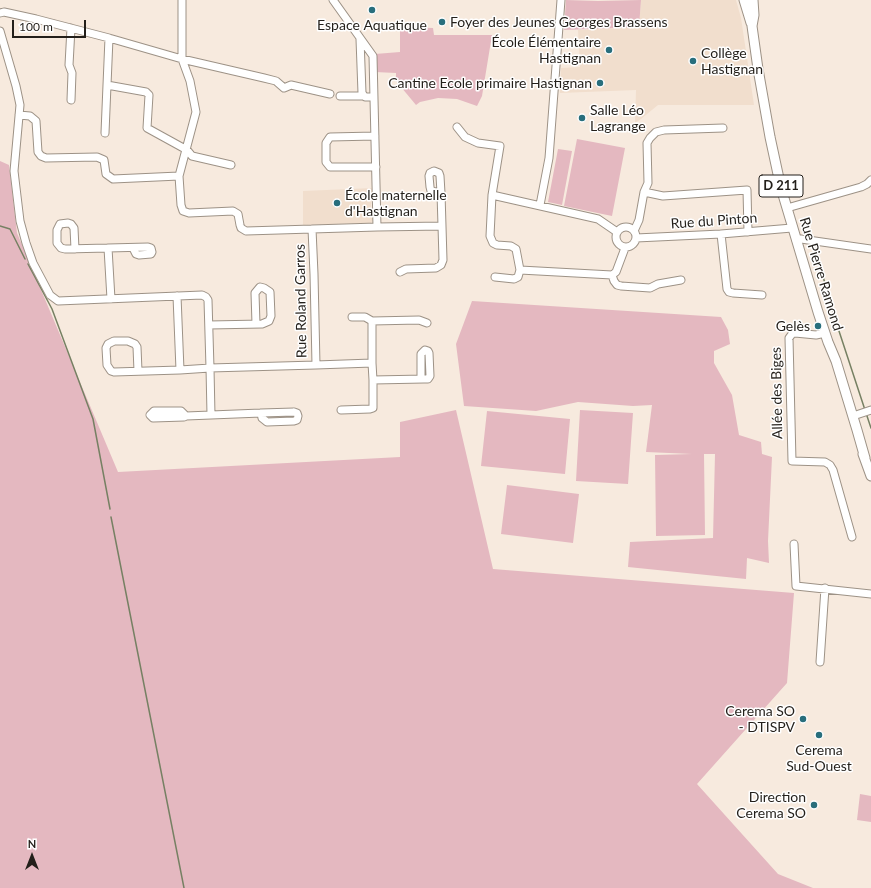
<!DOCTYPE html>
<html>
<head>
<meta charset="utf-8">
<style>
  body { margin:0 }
  #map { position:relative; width:871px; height:888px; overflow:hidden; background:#f7eade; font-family:Lato,sans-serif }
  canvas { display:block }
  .north { position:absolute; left:12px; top:836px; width:40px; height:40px; -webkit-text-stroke:3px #fff; paint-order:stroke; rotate:0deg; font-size:11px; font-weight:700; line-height:16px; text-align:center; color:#231f1a }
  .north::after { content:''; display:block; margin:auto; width:14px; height:18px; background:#231f1a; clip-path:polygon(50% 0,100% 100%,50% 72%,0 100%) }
  .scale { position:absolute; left:12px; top:20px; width:74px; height:18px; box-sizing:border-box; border:2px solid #231f1a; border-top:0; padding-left:5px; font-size:12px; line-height:14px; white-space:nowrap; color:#231f1a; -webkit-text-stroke:3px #fff; paint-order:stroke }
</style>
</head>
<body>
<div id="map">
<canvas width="871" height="888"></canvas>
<div class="north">N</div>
<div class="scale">100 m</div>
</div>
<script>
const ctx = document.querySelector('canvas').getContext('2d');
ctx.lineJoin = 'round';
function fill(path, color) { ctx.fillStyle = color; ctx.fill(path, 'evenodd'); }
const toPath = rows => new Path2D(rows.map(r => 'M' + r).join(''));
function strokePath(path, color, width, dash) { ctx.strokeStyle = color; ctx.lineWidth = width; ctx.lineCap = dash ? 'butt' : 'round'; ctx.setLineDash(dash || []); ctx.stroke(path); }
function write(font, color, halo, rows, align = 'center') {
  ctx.font = font + ' Lato,sans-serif'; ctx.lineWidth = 3; ctx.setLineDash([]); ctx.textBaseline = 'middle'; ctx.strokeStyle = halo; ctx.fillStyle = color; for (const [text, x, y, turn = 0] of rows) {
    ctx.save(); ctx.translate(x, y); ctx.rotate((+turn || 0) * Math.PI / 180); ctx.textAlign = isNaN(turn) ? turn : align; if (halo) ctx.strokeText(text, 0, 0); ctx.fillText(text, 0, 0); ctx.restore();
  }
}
fill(toPath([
  [641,0,736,0,741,18,754,105,658,105,641,119,635,123,636,90,560,93,561,68,580,67,578,30,639,27],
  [373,188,373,193,371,193,371,212,374,213,374,218,371,223,303,225,303,191]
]), '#f1decd');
fill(toPath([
  [566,0,598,1,641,0,639,27,564,30],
  [400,27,433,28,434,35,492,35,482,96,477,106,457,99,438,98,420,102,416,105,396,81,396,73,375,72,375,54,400,52],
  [577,139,625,148,612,216,564,206],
  [558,149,572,151,562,205,548,202],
  [0,161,9,165,17,233,118,472,400,457,400,422,456,410,493,569,794,593,787,683,697,784,778,874,813,888,0,888],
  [472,301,721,317,728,330,730,344,714,351,714,363,732,395,739,435,761,442,762,454,772,457,768,541,769,563,747,558,746,579,628,567,630,542,713,538,715,454,704,454,705,535,656,536,655,455,692,454,646,452,652,405,633,406,578,402,536,411,464,406,456,344],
  [580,410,633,413,628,484,576,481],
  [487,411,570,419,565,474,481,466],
  [507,485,579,494,573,543,501,534],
  [860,794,871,796,871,822,857,820]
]), '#e4b8c0');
strokePath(toPath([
  [0,226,10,229,25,259],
  [28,264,52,309,93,419,110,509],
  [822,273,834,315],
  [838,328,865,410],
  [867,416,871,428],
  [111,517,184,888]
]), '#768063', 1.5);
const minor = toPath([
  [0,13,4,12,36,19,109,38,182,59,264,78,276,81,284,88,291,85,330,94],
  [71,28,69,65,72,73,71,100],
  [0,31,16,86,20,105,14,171,20,221,26,243,33,263,50,295,58,301,202,295,206,297,208,300,210,368,316,365,314,274,312,229,377,227,373,56,333,0],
  [109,38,107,85,146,92,149,95,147,128,187,150,192,156,231,165],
  [360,39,362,93,365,97,374,97],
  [340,96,363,96],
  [19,115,30,116,36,121,38,152,41,156,46,158,97,157,104,160,106,174,113,179,179,176,181,205,183,211,189,213,233,211,238,214,240,225,241,228,246,231,312,229],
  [457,127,465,137,478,143,500,146,492,195,490,236,493,243,497,245,511,246,516,249,520,270,612,275],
  [105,133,107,85],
  [375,136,330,137,326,143,326,162,330,167,376,167],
  [179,176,196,112,190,81,182,59,182,0],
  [644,192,648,183,647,143,650,138,656,132,664,130,723,128],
  [441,193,431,191,430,187,429,176,430,173,434,171,439,173,440,176,441,193,442,226],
  [492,195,598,219,617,232],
  [540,205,549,158,561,0],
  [787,208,861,187,867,184,871,180],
  '616 237a10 10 0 1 1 20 0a10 10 0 1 1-20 0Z',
  [377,227,442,226,443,260,441,265,436,268,406,269,400,272],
  [634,231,639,220,644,192,663,196,747,190,748,232],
  [721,234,727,289,729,292,733,293,762,295],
  [636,238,721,234,792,228],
  [796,240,801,239,871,249],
  [108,248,148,247,151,248,152,252,151,254,139,255,136,254,133,248],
  [625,248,616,272,612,275,614,281,617,285,621,286,650,288,658,284,681,280],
  [75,249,74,228,71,224,68,223,60,224,57,230,57,243,61,248,65,249,108,248,111,299],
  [495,277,514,279,518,277,520,270],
  [177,296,180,370],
  [352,317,365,317,372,321,372,363],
  [372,321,419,320,427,323],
  [209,325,262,324,269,321,271,316,270,292,264,288,260,287,255,293,256,324],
  [825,333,816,335,795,333,792,334,789,338,792,461,825,462,830,465,833,470,852,537],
  [316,365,372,363,373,380,424,379,428,379,430,376,429,353,428,351,425,350,421,354,421,379],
  [138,371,137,347,135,344,128,341,114,341,108,344,106,348,107,365,111,371,114,372,180,370,210,368,211,415,261,413],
  [341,410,370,409,373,408,373,380],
  [294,412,297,413,298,416,297,420,294,421,267,422,262,418,261,413,294,412],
  [186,416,184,417,153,418,150,415,154,411,181,411,186,416,211,415],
  [853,416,871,410],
  [794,544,796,586,871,594],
  [820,662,825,588]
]);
const major = toPath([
  [744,0,751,23],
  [753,0,754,15,752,26,758,69,770,137,781,188,818,312,828,342,836,361,857,430,865,458],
  [863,454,871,476]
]);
strokePath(minor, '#9d9286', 9);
strokePath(major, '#9d9286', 11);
strokePath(minor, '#fff', 7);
strokePath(major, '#fff', 9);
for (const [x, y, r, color] of [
  [372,10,4,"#286e7c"],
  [442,22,4,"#286e7c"],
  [609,50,4,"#286e7c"],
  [693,61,4,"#286e7c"],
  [600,83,4,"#286e7c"],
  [582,118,4,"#286e7c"],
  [337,203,4,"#286e7c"],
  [818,326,4,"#286e7c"],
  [803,719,4,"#286e7c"],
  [819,735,4,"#286e7c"],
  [814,805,4,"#286e7c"]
]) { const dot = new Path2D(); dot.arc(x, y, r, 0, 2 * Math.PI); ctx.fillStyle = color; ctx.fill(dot); strokePath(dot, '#fff', 1.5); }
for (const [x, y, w] of [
  [781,186,44]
]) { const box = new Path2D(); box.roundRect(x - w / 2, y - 11, w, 22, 3); ctx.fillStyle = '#fff'; ctx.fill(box); strokePath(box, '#231f1a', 1); }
write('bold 13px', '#231f1a', null, [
  ["D 211",781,186]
]);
write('14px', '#231f1a', '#fff', [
  ["Foyer des Jeunes Georges Brassens",450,22,"left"],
  ["Espace Aquatique",372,25,"center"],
  ["École Élémentaire",601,42],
  ["Hastignan",601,58],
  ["Collège",701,53,"left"],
  ["Hastignan",701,69,"left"],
  ["Cantine Ecole primaire Hastignan",592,83],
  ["Salle Léo",590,110,"left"],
  ["Lagrange",590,126,"left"],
  ["École maternelle",345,195,"left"],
  ["d'Hastignan",345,211,"left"],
  ["Gelès",810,326],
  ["Cerema SO",795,711],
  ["- DTISPV",795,727],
  ["Cerema",819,750,"center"],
  ["Sud-Ouest",819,766,"center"],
  ["Direction",806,797],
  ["Cerema SO",806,813]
], 'right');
write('14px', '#231f1a', '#fff', [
  ["Rue du Pinton",714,221,-4],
  ["Rue Pierre Ramond",821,274,73],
  ["Rue Roland Garros",301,301,-91],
  ["Allée des Biges",777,393,-91]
]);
</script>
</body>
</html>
